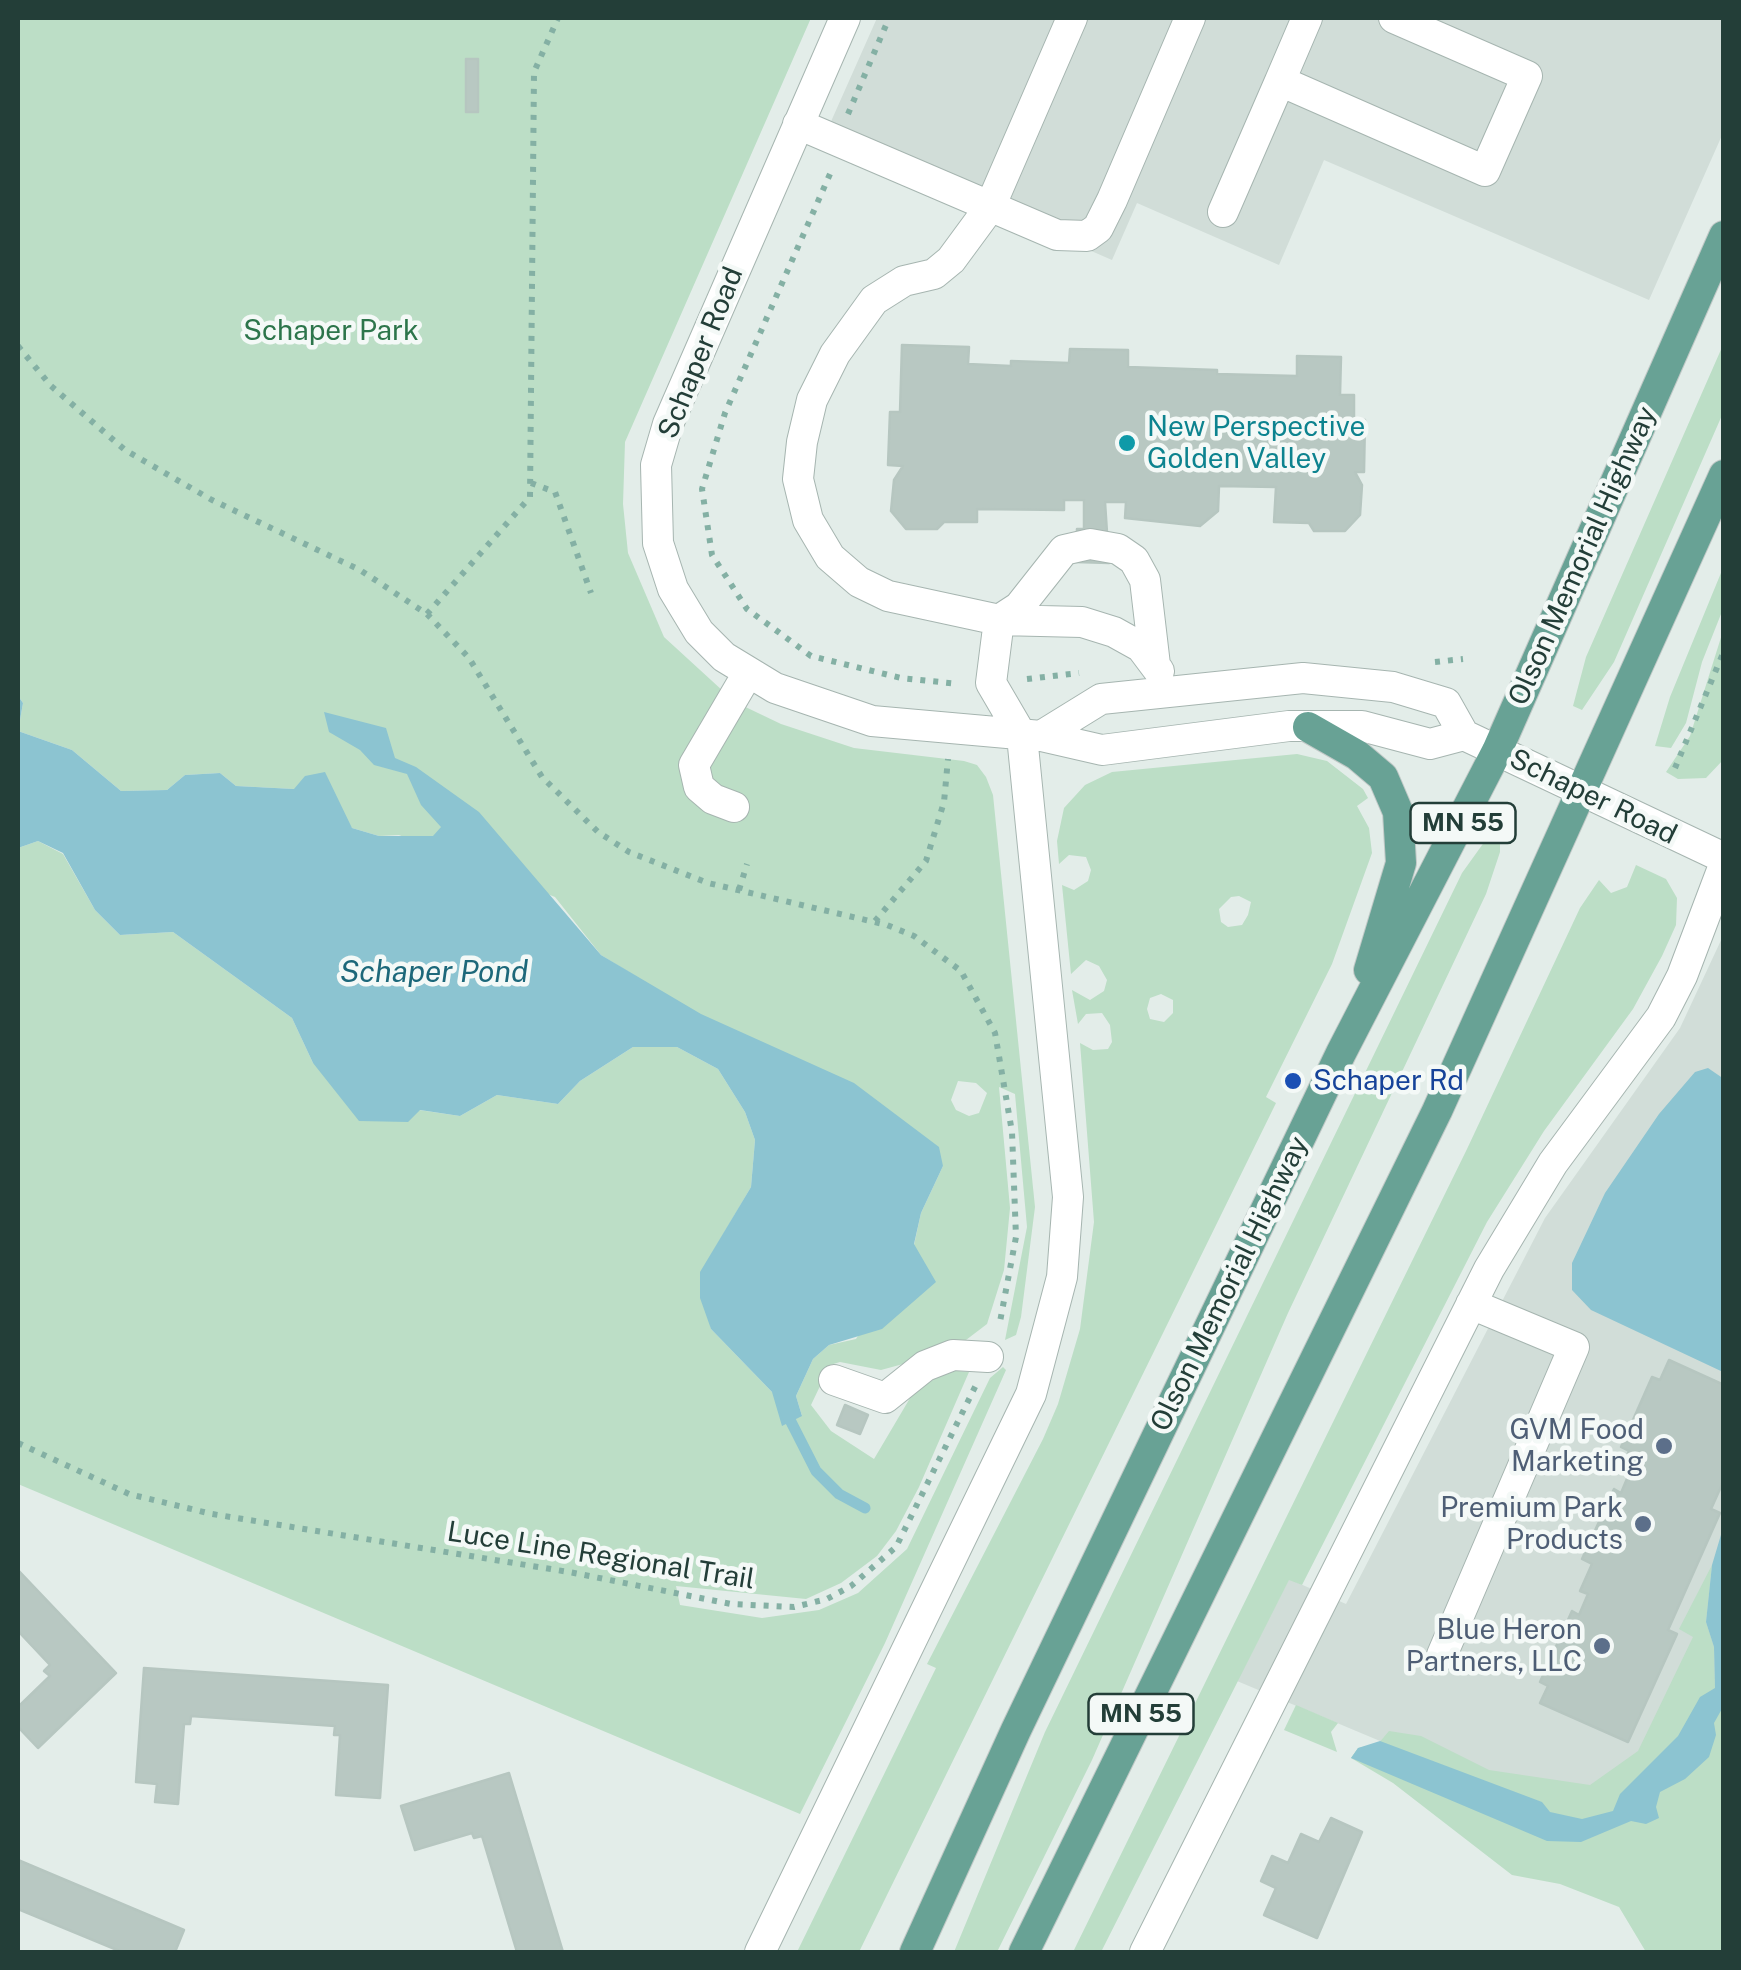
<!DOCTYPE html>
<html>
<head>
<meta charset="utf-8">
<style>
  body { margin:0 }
  #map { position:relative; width:1741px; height:1970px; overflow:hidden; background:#e3ede9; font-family:"Public Sans",sans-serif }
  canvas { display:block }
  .frame { position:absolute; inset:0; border:20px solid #233e38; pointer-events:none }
</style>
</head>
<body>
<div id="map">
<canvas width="1741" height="1970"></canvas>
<div class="frame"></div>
</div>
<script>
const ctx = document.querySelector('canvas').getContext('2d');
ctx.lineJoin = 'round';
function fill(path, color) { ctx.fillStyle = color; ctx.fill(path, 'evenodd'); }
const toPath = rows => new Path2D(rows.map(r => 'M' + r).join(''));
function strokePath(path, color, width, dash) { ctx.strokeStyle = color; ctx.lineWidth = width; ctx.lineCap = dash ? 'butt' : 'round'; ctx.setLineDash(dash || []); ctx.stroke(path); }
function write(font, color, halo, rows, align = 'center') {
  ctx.font = font + ' "Public Sans",sans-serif'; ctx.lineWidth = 9; ctx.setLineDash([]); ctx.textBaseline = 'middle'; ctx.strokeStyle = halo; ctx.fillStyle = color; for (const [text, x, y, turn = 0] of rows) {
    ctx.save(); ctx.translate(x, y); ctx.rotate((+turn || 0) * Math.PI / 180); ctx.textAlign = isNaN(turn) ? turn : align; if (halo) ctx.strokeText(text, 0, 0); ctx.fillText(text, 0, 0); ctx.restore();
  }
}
fill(toPath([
  [877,18,1723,18,1723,133,1649,300,1324,160,1279,265,1137,203,1112,260,825,135],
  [1723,936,1723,1854,1492,1788,1237,1681,1289,1579,1346,1604,1545,1218,1680,1028]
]), '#d1ddd8');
fill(toPath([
  [18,18,811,18,625,442,623,504,628,553,664,637,735,702,781,724,854,748,964,761,977,765,986,777,993,795,1035,1207,1021,1317,1016,1335,1005,1340,1027,1227,1015,1094,999,1087,1010,1208,1004,1270,987,1324,966,1340,903,1364,881,1370,840,1362,830,1365,811,1405,831,1431,874,1459,913,1393,948,1370,969,1372,919,1487,896,1531,877,1556,841,1583,806,1599,676,1586,680,1605,762,1618,819,1610,858,1593,907,1549,990,1378,1003,1367,1006,1370,885,1643,800,1814,18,1484,18,848,38,841,63,854,95,910,120,935,173,932,292,1018,313,1063,419,1110,460,1116,497,1095,558,1104,580,1081,633,1047,677,1047,718,1069,745,1112,755,1140,751,1187,701,1272,711,1329,772,1392,802,1416,796,1396,813,1359,829,1345,856,1339,914,1245,921,1213,943,1166,601,955,555,897,399,835,379,836,352,828,294,789,236,786,220,773,185,775,167,790,121,791,72,750,18,731,23,703,18,696],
  [958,1081,976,1083,987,1093,979,1113,969,1116,956,1110,951,1100],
  [1723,345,1723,413,1614,662,1582,710,1573,706,1586,657],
  [1723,568,1723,609,1702,662,1686,723,1671,748,1655,746,1670,697],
  [1723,631,1723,760,1706,778,1678,779,1666,772,1690,736],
  [1297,754,1327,761,1363,789,1368,798,1357,806,1369,828,1372,853,1332,964,1266,1097,1276,1103,859,1952,797,1952,936,1668,927,1664,1043,1439,1058,1404,1080,1329,1094,1222,1080,1043,1093,1050,1108,1049,1112,1042,1110,1025,1102,1013,1086,1014,1078,1024,1072,990,1090,1000,1104,991,1107,980,1099,966,1086,960,1071,974,1062,885,1074,890,1088,881,1091,870,1086,857,1069,855,1059,864,1057,841,1064,808,1085,785,1112,772],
  [1239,896,1251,902,1248,915,1242,925,1228,927,1221,922,1219,909,1231,897],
  [1161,994,1173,1000,1173,1013,1164,1022,1150,1019,1147,1009,1150,998],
  [1500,833,1500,852,1486,894,1288,1313,1092,1760,997,1952,954,1952,1045,1732,1462,873,1490,834],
  [1636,865,1666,879,1677,898,1676,925,1662,956,1633,1009,1544,1131,1487,1222,1302,1585,1289,1580,1101,1952,1073,1952,1467,1149,1580,908,1599,880,1611,893,1627,887],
  [1712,1565,1706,1622,1714,1647,1715,1688,1724,1707,1723,1952,1646,1952,1619,1907,1560,1884,1512,1875,1393,1783,1351,1758,1358,1748,1378,1744,1389,1731,1421,1736,1489,1770,1590,1785,1638,1751,1693,1637,1679,1629],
  [1296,1705,1338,1723,1331,1732,1337,1752,1284,1730]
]), '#bcdec6');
fill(toPath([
  [18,696,23,703,18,731,72,750,121,791,167,790,185,775,220,773,236,786,294,789,305,776,325,772,352,828,379,836,433,836,441,827,421,805,407,774,374,765,360,750,329,732,324,712,386,728,395,758,416,767,479,812,601,955,701,1014,854,1083,939,1147,943,1166,921,1213,914,1244,936,1282,882,1329,829,1345,813,1359,796,1396,802,1416,782,1426,772,1392,711,1329,700,1298,700,1272,751,1187,755,1140,745,1112,718,1069,677,1047,633,1047,580,1081,558,1104,497,1095,460,1116,420,1110,408,1122,359,1121,313,1063,292,1018,173,932,120,935,95,910,63,853,38,841,18,848],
  [1708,1068,1724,1079,1723,1372,1591,1310,1572,1290,1572,1263,1605,1193,1659,1114,1695,1072],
  [1723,1528,1723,1707,1714,1723,1716,1735,1709,1757,1685,1779,1660,1792,1656,1807,1659,1818,1646,1824,1631,1821,1581,1842,1547,1841,1351,1758,1358,1748,1380,1741,1542,1802,1550,1812,1582,1819,1613,1811,1620,1794,1678,1736,1700,1697,1715,1688,1714,1647,1706,1622,1712,1565]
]), '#8cc4d1');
strokePath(toPath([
  [785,1410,816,1471,839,1494,865,1508]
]), '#8cc4d1', 11);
const building = toPath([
  [466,59,478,59,478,112,466,112,466,59],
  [902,345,969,347,968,364,1011,366,1011,361,1069,363,1070,349,1128,350,1128,367,1217,370,1217,374,1297,376,1297,356,1341,357,1340,395,1354,395,1354,419,1365,420,1364,472,1355,472,1362,485,1360,515,1345,531,1314,531,1309,523,1274,522,1276,487,1219,486,1218,511,1200,526,1125,518,1126,502,1105,502,1109,563,1076,562,1077,529,1084,529,1084,500,1064,500,1064,510,977,509,977,522,944,522,937,529,906,529,891,511,894,480,903,466,888,465,890,412,900,412,902,345],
  [1669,1360,1724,1385,1724,1480,1711,1509,1720,1513,1668,1630,1677,1634,1628,1742,1540,1703,1548,1686,1540,1682,1572,1611,1579,1615,1588,1594,1580,1591,1592,1564,1582,1559,1614,1489,1621,1493,1629,1474,1621,1470,1629,1451,1621,1447,1652,1377,1660,1380,1669,1360],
  [845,1405,868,1415,860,1434,837,1425,845,1405],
  [18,1570,116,1673,38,1748,18,1727,18,1707,50,1676,44,1671,50,1665,18,1631,18,1570],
  [144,1668,388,1685,380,1798,336,1795,340,1735,334,1735,335,1726,191,1716,190,1724,184,1724,178,1804,155,1802,157,1784,136,1782,144,1668],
  [509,1773,563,1952,517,1952,482,1836,474,1838,472,1833,415,1850,401,1806,509,1773],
  [1331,1818,1362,1832,1317,1938,1264,1915,1276,1888,1261,1881,1272,1856,1288,1863,1301,1834,1319,1842,1331,1818],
  [18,1860,184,1930,175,1952,122,1952,18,1909,18,1860]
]);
fill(building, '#b8c8c2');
strokePath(building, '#b6c6c0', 2.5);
const minor = toPath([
  [845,18,668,424,656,465,658,543,673,589,699,632,724,657,775,688,872,721,1041,736,1102,750,1289,726,1362,726,1430,744,1464,735],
  [1307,18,1280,81,1485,171,1527,76,1394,18],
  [798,124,1057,235,1087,236,1098,228,1112,200,1190,18],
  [1223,212,1280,81],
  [999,620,1019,607,1064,550,1090,544,1118,549,1134,560,1145,580,1155,665],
  [999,620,1082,622,1114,632,1141,647,1159,671],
  [1041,736,1101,699,1303,678,1393,687,1446,703,1464,735,1724,858],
  [734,807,713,799,699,787,694,765,748,673],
  [834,1380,885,1398,925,1366,953,1355,988,1357],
  [1442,1655,1574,1347,1471,1304],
  [760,1952,1031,1394,1062,1277,1068,1197,1022,736,991,683,999,620,888,596,859,582,830,557,808,520,798,479,802,442,812,400,835,354,874,300,904,281,934,274,951,260,990,207,1072,18],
  [1145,1952,1489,1269,1553,1163,1661,1017,1682,976,1724,865]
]);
const major = toPath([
  [1308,727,1357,755,1383,777,1398,812,1401,863,1369,970],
  [915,1952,1016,1730,1341,1053,1497,751,1724,236],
  [1024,1952,1437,1111,1724,475]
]);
strokePath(minor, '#a6b5b0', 32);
strokePath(major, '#c1c9c7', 32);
strokePath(toPath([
  [848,114,889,18],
  [830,174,725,413,702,489,712,555,747,609,811,656,901,678,959,684],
  [18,346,51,386,125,450,212,500,360,570,427,614,469,658,542,777,598,832,629,852,708,883,887,925,914,936,961,971,995,1033,1012,1132,1016,1237,999,1327],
  [531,483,555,492,591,593],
  [427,614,530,497,534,72,558,18],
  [1435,662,1463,659],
  [1027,679,1079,673],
  [1675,768,1724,651],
  [739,890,747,864],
  [875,921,926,861,944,802,948,759],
  [18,1443,129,1494,212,1514,569,1572,731,1604,794,1607,827,1599,851,1586,896,1547,976,1385]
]), '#84b0a4', 6, [5, 8]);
strokePath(minor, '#fff', 30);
strokePath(major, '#68a295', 30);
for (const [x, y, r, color] of [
  [1127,443,10,"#0f9aa8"],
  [1293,1081,10,"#1a4fb4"],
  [1664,1446,10,"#5c6f8a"],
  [1643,1524,10,"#5c6f8a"],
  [1602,1646,10,"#5c6f8a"]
]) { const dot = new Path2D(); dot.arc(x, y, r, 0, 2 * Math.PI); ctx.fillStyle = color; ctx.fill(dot); strokePath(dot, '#f4f9f7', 4); }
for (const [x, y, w] of [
  [1463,823,105],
  [1141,1714,105]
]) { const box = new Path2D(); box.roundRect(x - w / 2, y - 20, w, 40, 8); ctx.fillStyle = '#f4f9f7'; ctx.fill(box); strokePath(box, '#233e38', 2.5); }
write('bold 25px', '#233e38', null, [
  ["MN 55",1463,823],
  ["MN 55",1141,1714]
]);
write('28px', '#2d754b', '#f4f9f7', [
  ["Schaper Park",331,331]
]);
write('28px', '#233e38', '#f4f9f7', [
  ["Schaper Road",701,353,-68],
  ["Olson Memorial Highway",1583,556,-66],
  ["Schaper Road",1593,797,26],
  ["Olson Memorial Highway",1230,1284,-64],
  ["Luce Line Regional Trail",601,1556,9]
]);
write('28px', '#0d838f', '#f4f9f7', [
  ["New Perspective",1147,427],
  ["Golden Valley",1147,459]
], 'left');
write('28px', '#164399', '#f4f9f7', [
  ["Schaper Rd",1313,1081]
], 'left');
write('28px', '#4e5e75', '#f4f9f7', [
  ["GVM Food",1644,1430],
  ["Marketing",1644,1462],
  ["Premium Park",1623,1508],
  ["Products",1623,1540],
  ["Blue Heron",1582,1630],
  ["Partners, LLC",1582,1662]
], 'right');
write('italic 30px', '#1d687a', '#f4f9f7', [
  ["Schaper Pond",434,973]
]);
</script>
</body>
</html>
